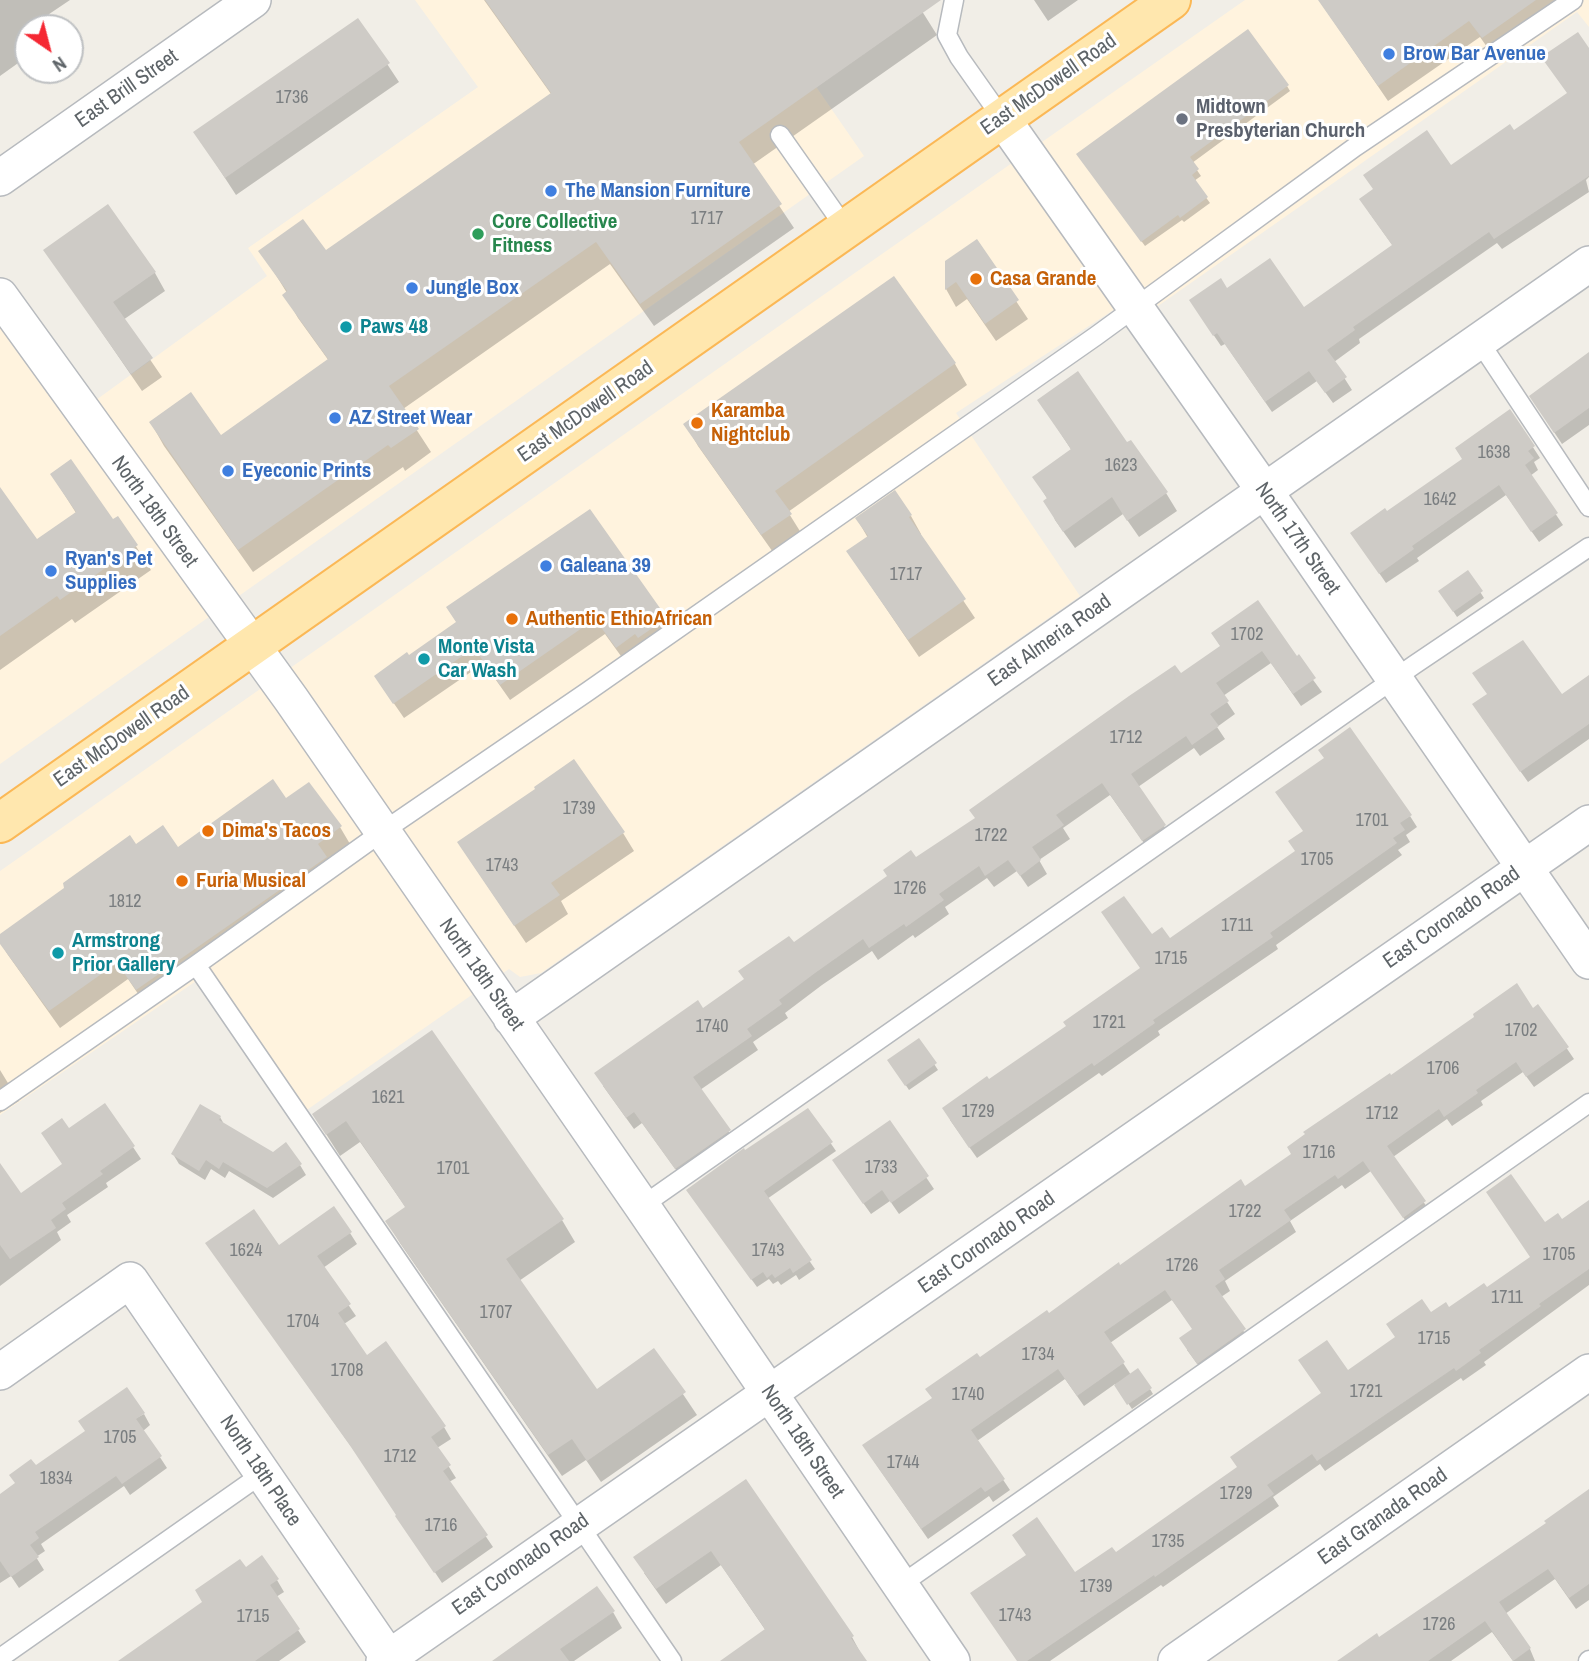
<!DOCTYPE html>
<html>
<head>
<meta charset="utf-8">
<style>
  body { margin:0 }
  #map { position:relative; width:1589px; height:1661px; overflow:hidden; background:#f1eee7; font-family:"Archivo Narrow",sans-serif }
  canvas { display:block }
  .north { position:absolute; left:14px; top:14px; width:70px; height:70px; box-sizing:border-box; background:#fff; border:2px solid #bfc1c3; border-radius:50%; rotate:145deg; font-size:19px; font-weight:700; line-height:28px; text-align:center; color:#5e6468 }
  .north::after { content:''; display:block; margin:auto; width:24px; height:32px; background:#f52833; clip-path:polygon(50% 0,100% 100%,50% 72%,0 100%) }
</style>
</head>
<body>
<div id="map">
<canvas width="1589" height="1661"></canvas>
<div class="north">N</div>
</div>
<script>
const ctx = document.querySelector('canvas').getContext('2d');
ctx.lineJoin = 'round';
function fill(path, color) { ctx.fillStyle = color; ctx.fill(path, 'evenodd'); }
const toPath = rows => new Path2D(rows.map(r => 'M' + r).join(''));
function strokePath(path, color, width, dash) { ctx.strokeStyle = color; ctx.lineWidth = width; ctx.lineCap = dash ? 'butt' : 'round'; ctx.setLineDash(dash || []); ctx.stroke(path); }
function write(font, color, halo, rows, align = 'center') {
  ctx.font = font + ' "Archivo Narrow",sans-serif'; ctx.lineWidth = 6; ctx.setLineDash([]); ctx.textBaseline = 'middle'; ctx.strokeStyle = halo; ctx.fillStyle = color; for (const [text, x, y, turn = 0] of rows) {
    ctx.save(); ctx.translate(x, y); ctx.rotate((+turn || 0) * Math.PI / 180); ctx.textAlign = isNaN(turn) ? turn : align; if (halo) ctx.strokeText(text, 0, 0); ctx.fillText(text, 0, 0); ctx.restore();
  }
}
fill(toPath([
  [415,0,756,0,864,156,0,764,0,327,67,421,267,276,248,248,478,87],
  [1245,0,1589,0,1589,27,1577,12,1158,306,1150,286,956,413,1080,596,541,973,520,977,509,969,301,1114,205,975,0,1115,0,871]
]), '#fff3de');
fill(toPath([
  [0,0,70,0,18,35,28,56,0,76],
  [484,0,915,0,937,35,752,165,794,228,654,326,610,264,403,409,431,452,405,471,403,467,253,572,164,446,151,423,221,438,329,361,298,318,285,295,287,293,261,251,325,253,551,94],
  [1034,0,1078,0,1048,21],
  [1319,0,1569,0,1492,54,1480,37,1388,101],
  [358,20,399,82,236,195,195,132],
  [1589,51,1589,177,1586,180,1589,192,1502,249,1497,243,1359,339,1360,343,1334,362,1352,390,1333,403,1317,381,1272,412,1225,344,1221,346,1198,312,1227,290,1304,309,1393,246,1368,211,1513,132,1568,95],
  [1287,86,1290,91,1192,163,1201,176,1194,181,1210,203,1184,222,1182,220,1145,246,1082,160],
  [976,241,1028,319,996,341,967,299,956,307,946,289,947,262],
  [46,251,155,273,165,291,123,320,162,377,142,391],
  [894,278,955,364,967,385,788,512,803,536,775,555,698,446,686,425],
  [1589,356,1589,425,1562,444,1538,408],
  [1039,400,1126,445,1166,493,1177,511,1139,537,1123,514,1075,548,1055,520,1048,500,1034,477,1072,451],
  [1510,412,1540,458,1534,462,1538,470,1530,476,1563,525,1539,542,1506,495,1417,558,1419,561,1386,583,1359,544,1387,513,1463,460],
  [52,475,113,522,118,518,151,570,75,623,72,619,0,670,0,490,36,541,76,513],
  [911,516,921,534,919,535,975,618,919,657,848,552,868,538,857,519],
  [1468,573,1484,598,1457,617,1444,597],
  [448,607,665,619,674,635,626,663,605,634,510,700,484,663,404,718,386,692,408,657,457,623],
  [1213,634,1297,658,1322,692,1301,706,1271,663,1223,696,1235,714,1217,727,1225,739,1200,756,1194,748,1138,787,1172,838,1151,853,1110,795,1063,828,1070,839,1039,860,1047,874,1028,887,1017,871,994,887,987,878,945,907,949,914,915,938,913,935,878,960,872,951,822,985,785,1013,788,1018,753,1042,758,1050,700,1090,737,1144,684,1181,642,1123,634,1129,603,1086,793,944,977,819,1221,647],
  [1589,677,1589,739,1528,782,1481,716,1488,695,1561,697],
  [285,801,340,827,350,844,147,1007,128,979,60,1028,8,955,0,942,0,936,135,847,177,849],
  [1410,816,1417,827,1406,835,1410,842,1398,850,1402,855,1276,945,1278,949,1158,1031,1160,1035,1102,1076,1099,1073,977,1158,950,1120,989,1082,1068,1026,1141,969,1151,937,1170,941],
  [623,833,634,851,561,901,568,914,526,943,470,860],
  [1538,1006,1574,1059,1534,1087,1523,1072,1481,1101,1483,1105,1452,1126,1447,1119,1393,1157,1431,1213,1410,1227,1371,1171,1345,1189,1342,1185,1290,1221,1296,1232,1225,1281,1230,1291,1221,1297,1250,1341,1204,1373,1187,1350,1194,1330,1172,1300,1110,1343,1131,1375,1150,1389,1153,1394,1132,1409,1115,1384,1084,1406,1065,1379,977,1441,1010,1490,993,1502,989,1496,928,1539,871,1457,933,1399,980,1360,1245,1188,1293,1154,1391,1077],
  [432,1032,562,1220,575,1242,519,1281,596,1391,654,1351,697,1415,601,1482,586,1460,562,1476,400,1243,387,1221,406,1208,402,1202,360,1142,340,1156,314,1115],
  [919,1041,938,1070,909,1090,893,1066],
  [0,1070,19,1101,0,1113],
  [105,1105,141,1159,106,1183,108,1187,67,1215,71,1222,57,1232,61,1240,0,1286,0,1187,21,1195,63,1165,69,1130],
  [808,1110,836,1151,767,1199,815,1269,799,1280,796,1275,781,1285,778,1281,773,1284,769,1279,757,1287,693,1198,745,1153],
  [220,1117,225,1126,273,1154,300,1165,306,1175,273,1198,229,1171,225,1178,211,1169,205,1180,179,1164,173,1154],
  [889,1122,934,1189,899,1214,890,1201,871,1214,841,1172],
  [1589,1202,1589,1285,1484,1362,1486,1365,1463,1381,1461,1378,1325,1471,1320,1464,1273,1497,1279,1506,1163,1587,1161,1585,1050,1661,1018,1661,1075,1574,1115,1554,1239,1468,1347,1373,1431,1314,1449,1310,1487,1289,1532,1258,1545,1225,1561,1222],
  [350,1233,357,1244,323,1268,356,1316,344,1324,367,1357,444,1427,451,1439,437,1448,456,1478,449,1482,493,1547,442,1583,360,1459,207,1244,279,1247],
  [144,1414,150,1425,143,1431,167,1468,130,1495,124,1486,41,1544,45,1551,36,1557,44,1570,19,1588,11,1576,0,1583,0,1496,35,1468],
  [746,1481,852,1637,865,1661,723,1661,766,1631,721,1565,666,1604,644,1573],
  [1589,1496,1589,1600,1576,1609,1555,1579,1505,1614,1530,1649,1535,1661,1513,1661,1492,1632,1451,1661,1340,1661,1379,1640],
  [245,1569,277,1580,284,1592,276,1597,306,1642,279,1661,143,1661,204,1603],
  [613,1612,622,1628,574,1661,496,1661]
]), '#0003');
fill(toPath([
  [485,0,941,0,739,142,782,204,640,304,596,242,389,386,419,429,391,448,388,445,238,550,149,422,191,392,221,435,328,359,282,295,287,291,258,251,303,219,326,250,551,93],
  [1318,0,1536,0,1482,38,1469,21,1378,86],
  [358,18,390,63,225,178,193,132],
  [1248,29,1289,85,1190,157,1199,169,1192,175,1208,197,1180,218,1178,215,1141,242,1076,154],
  [1578,32,1589,48,1589,176,1494,239,1489,232,1353,327,1355,330,1327,350,1347,377,1325,393,1309,371,1265,402,1217,333,1213,336,1189,300,1221,278,1227,288,1270,258,1304,307,1392,245,1359,199,1373,189,1363,175,1427,130,1451,165,1510,124,1514,130,1567,93,1541,57],
  [108,204,156,272,113,302,153,358,131,374,43,250],
  [977,239,1019,300,985,324,956,282,945,290,945,261],
  [894,276,956,363,775,491,792,514,761,535,683,424],
  [1589,352,1589,408,1554,433,1529,396],
  [1078,371,1127,442,1131,440,1168,492,1127,521,1112,497,1063,532,1043,501,1047,498,1032,477,1071,449,1037,400],
  [1510,409,1535,446,1528,451,1534,458,1525,465,1558,513,1531,532,1499,485,1412,546,1414,549,1379,574,1350,533,1385,508,1387,511,1462,459,1455,448],
  [71,459,113,519,118,516,138,545,60,600,57,596,0,636,0,487,37,539,76,512,50,474],
  [895,490,912,515,909,517,966,599,908,640,846,551,868,536,855,518],
  [590,509,667,618,638,638,635,634,616,648,595,619,500,685,474,648,393,704,374,676,407,652,409,655,456,622,446,607],
  [1468,570,1483,591,1453,612,1438,591],
  [1258,600,1297,656,1299,654,1316,678,1293,694,1262,651,1216,683,1229,701,1210,714,1219,726,1192,745,1186,736,1131,774,1166,825,1142,841,1102,783,1056,815,1064,825,1032,847,1041,860,1020,876,1008,860,985,876,979,866,939,894,944,900,906,927,904,924,869,948,863,939,815,973,779,1000,782,1004,747,1029,752,1036,693,1077,731,1130,675,1169,634,1112,626,1118,594,1073,698,1000,703,1008,744,979,738,971,789,936,794,942,887,876,883,870,911,850,916,857,975,818,969,810,1129,696,1175,665,1181,673,1220,646,1211,633],
  [1523,640,1562,694,1589,675,1589,724,1520,772,1472,704,1487,694,1472,673],
  [1350,727,1412,815,1400,823,1405,830,1393,838,1397,843,1270,933,1273,937,1153,1020,1155,1023,1094,1066,1092,1063,969,1148,942,1108,987,1076,989,1079,1066,1026,1063,1022,1140,968,1101,912,1124,896,1152,934,1162,927,1170,938,1295,851,1288,841,1303,831,1275,792,1324,758,1318,750],
  [574,759,625,832,551,883,560,895,514,926,457,842,535,789,534,787],
  [273,779,286,798,309,782,342,826,318,844,327,857,136,990,117,963,49,1011,0,944,0,934,64,888,63,883,130,835,136,844,163,825,178,847],
  [1517,983,1533,1008,1538,1004,1569,1047,1526,1077,1516,1062,1476,1090,1478,1093,1444,1117,1439,1109,1387,1146,1426,1201,1403,1218,1363,1161,1338,1179,1335,1175,1284,1210,1291,1220,1219,1270,1225,1279,1215,1286,1246,1329,1197,1364,1179,1338,1192,1329,1165,1290,1104,1332,1125,1362,1077,1396,1058,1369,971,1430,1005,1479,985,1492,981,1487,921,1529,862,1445,932,1398,925,1389,977,1353,980,1357,1047,1310,1049,1313,1119,1262,1120,1265,1241,1179,1245,1186,1291,1154,1287,1147,1305,1134,1303,1132,1390,1073,1391,1075,1474,1017,1473,1014],
  [432,1030,564,1219,506,1259,597,1389,654,1348,686,1392,587,1461,572,1439,548,1455,385,1221,405,1207,387,1180,346,1121,326,1135,312,1114],
  [919,1038,937,1063,905,1086,887,1060],
  [105,1103,135,1146,100,1171,103,1174,62,1203,66,1209,51,1220,56,1228,10,1259,0,1245,0,1163,21,1193,62,1164,41,1133,62,1118,69,1128],
  [200,1104,221,1116,219,1120,273,1152,286,1142,302,1164,267,1188,223,1162,219,1169,206,1160,199,1171,171,1154],
  [808,1108,833,1142,764,1191,812,1260,793,1273,790,1268,775,1278,772,1274,767,1278,763,1272,751,1280,686,1190,744,1148,745,1150],
  [890,1120,929,1176,891,1203,882,1190,863,1204,832,1160],
  [1511,1174,1545,1222,1558,1213,1562,1219,1589,1200,1589,1269,1539,1304,1541,1306,1479,1350,1481,1353,1456,1371,1454,1368,1317,1461,1312,1454,1267,1485,1274,1494,1155,1577,1154,1575,1027,1661,1017,1661,970,1593,1026,1555,1012,1535,1037,1517,1075,1572,1112,1547,1116,1552,1237,1467,1230,1457,1321,1393,1298,1360,1327,1340,1348,1370,1395,1337,1386,1324,1422,1299,1431,1312,1446,1302,1449,1307,1484,1283,1487,1287,1530,1257,1486,1192],
  [334,1206,352,1232,317,1256,351,1304,338,1313,367,1355,386,1341,446,1426,431,1437,451,1465,443,1471,488,1535,434,1573,395,1516,396,1515,351,1447,205,1243,254,1209,279,1245],
  [1138,1368,1152,1388,1127,1405,1114,1385],
  [127,1387,145,1413,136,1419,162,1456,122,1484,116,1476,35,1532,39,1538,30,1545,39,1557,11,1577,0,1561,0,1494,15,1483,9,1475,31,1459,36,1465,85,1431,78,1421],
  [746,1479,854,1636,851,1638,867,1661,720,1661,765,1629,711,1551,656,1589,633,1557],
  [1589,1489,1589,1584,1569,1598,1548,1569,1499,1602,1531,1648,1513,1661,1485,1621,1428,1661,1337,1661,1377,1633,1379,1637,1546,1523,1544,1521],
  [262,1555,279,1579,270,1585,300,1629,255,1661,118,1661,202,1602,195,1590,240,1559,246,1567],
  [597,1586,615,1611,560,1649,569,1661,492,1661]
]), '#cecbc6');
const service = toPath([
  [954,0,947,35,959,57,1002,118],
  [780,135,846,229],
  [1479,341,1589,507],
  [196,965,672,1661],
  [0,1101,196,965,382,832,587,692,1096,336,1355,147,1573,0],
  [642,1206,1414,665,1589,547],
  [899,1586,1589,1103],
  [0,1658,262,1474],
  [1588,1661,1589,1660]
]);
const minor = toPath([
  [1002,118,1280,513,1589,961],
  [0,178,253,0],
  [0,296,291,699,642,1206,952,1661],
  [511,1018,1589,264],
  [0,1372,130,1280,391,1661],
  [384,1661,1589,823],
  [1176,1661,1589,1372]
]);
const primary = toPath([
  [0,823,1171,0]
]);
strokePath(service, '#b7babe', 21);
strokePath(minor, '#b7babe', 38);
strokePath(primary, '#fbb856', 42);
strokePath(service, '#fff', 18);
strokePath(minor, '#fff', 35);
strokePath(primary, '#ffe7ae', 38);
for (const [x, y, r, color] of [
  [1389,54,7,"#3f7fe0"],
  [1182,119,7,"#6b7280"],
  [551,191,7,"#3f7fe0"],
  [478,234,7,"#2e9e5b"],
  [976,279,7,"#e8710a"],
  [412,288,7,"#3f7fe0"],
  [346,327,7,"#0f9aa8"],
  [335,418,7,"#3f7fe0"],
  [697,423,7,"#e8710a"],
  [228,471,7,"#3f7fe0"],
  [546,566,7,"#3f7fe0"],
  [51,571,7,"#3f7fe0"],
  [512,619,7,"#e8710a"],
  [424,659,7,"#0f9aa8"],
  [208,831,7,"#e8710a"],
  [182,881,7,"#e8710a"],
  [58,953,7,"#0f9aa8"]
]) { const dot = new Path2D(); dot.arc(x, y, r, 0, 2 * Math.PI); ctx.fillStyle = color; ctx.fill(dot); strokePath(dot, '#fff', 2.5); }
write('18px', '#7a7e80', null, [
  ["1736",292,98],
  ["1717",707,219],
  ["1638",1494,453],
  ["1623",1121,466],
  ["1642",1440,500],
  ["1717",906,575],
  ["1702",1247,635],
  ["1712",1126,738],
  ["1739",579,809],
  ["1701",1372,821],
  ["1722",991,836],
  ["1705",1317,860],
  ["1743",502,866],
  ["1726",910,889],
  ["1812",125,902],
  ["1711",1237,926],
  ["1715",1171,959],
  ["1721",1109,1023],
  ["1740",712,1027],
  ["1702",1521,1031],
  ["1706",1443,1069],
  ["1621",388,1098],
  ["1729",978,1112],
  ["1712",1382,1114],
  ["1716",1319,1153],
  ["1733",881,1168],
  ["1701",453,1169],
  ["1722",1245,1212],
  ["1624",246,1251],
  ["1743",768,1251],
  ["1705",1559,1255],
  ["1726",1182,1266],
  ["1711",1507,1298],
  ["1707",496,1313],
  ["1704",303,1322],
  ["1715",1434,1339],
  ["1734",1038,1355],
  ["1708",347,1371],
  ["1721",1366,1392],
  ["1740",968,1395],
  ["1705",120,1438],
  ["1712",400,1457],
  ["1744",903,1463],
  ["1834",56,1479],
  ["1729",1236,1494],
  ["1716",441,1526],
  ["1735",1168,1542],
  ["1739",1096,1587],
  ["1743",1015,1616],
  ["1715",253,1617],
  ["1726",1439,1625]
]);
write('bold 21px', '#366cbe', '#fff', [
  ["Brow Bar Avenue",1403,54],
  ["The Mansion Furniture",565,191],
  ["Jungle Box",426,288],
  ["AZ Street Wear",349,418],
  ["Eyeconic Prints",242,471],
  ["Ryan's Pet",65,559],
  ["Supplies",65,583],
  ["Galeana 39",560,566]
], 'left');
write('21px', '#5e6468', '#fff', [
  ["East McDowell Road",1049,85,-35],
  ["East Brill Street",127,89,-35],
  ["East McDowell Road",586,412,-35],
  ["North 18th Street",154,512,54],
  ["North 17th Street",1297,539,55],
  ["East Almeria Road",1050,641,-35],
  ["East McDowell Road",122,737,-35],
  ["East Coronado Road",1452,918,-35],
  ["North 18th Street",481,975,55],
  ["East Coronado Road",987,1243,-35],
  ["North 18th Street",802,1442,56],
  ["North 18th Place",260,1471,56],
  ["East Granada Road",1383,1517,-35],
  ["East Coronado Road",521,1565,-35]
]);
write('bold 21px', '#5b616d', '#fff', [
  ["Midtown",1196,107],
  ["Presbyterian Church",1196,131]
], 'left');
write('bold 21px', '#27864d', '#fff', [
  ["Core Collective",492,222],
  ["Fitness",492,246]
], 'left');
write('bold 21px', '#c56008', '#fff', [
  ["Casa Grande",990,279],
  ["Karamba",711,411],
  ["Nightclub",711,435],
  ["Authentic EthioAfrican",526,619],
  ["Dima's Tacos",222,831],
  ["Furia Musical",196,881]
], 'left');
write('bold 21px', '#0d838f', '#fff', [
  ["Paws 48",360,327],
  ["Monte Vista",438,647],
  ["Car Wash",438,671],
  ["Armstrong",72,941],
  ["Prior Gallery",72,965]
], 'left');
</script>
</body>
</html>
